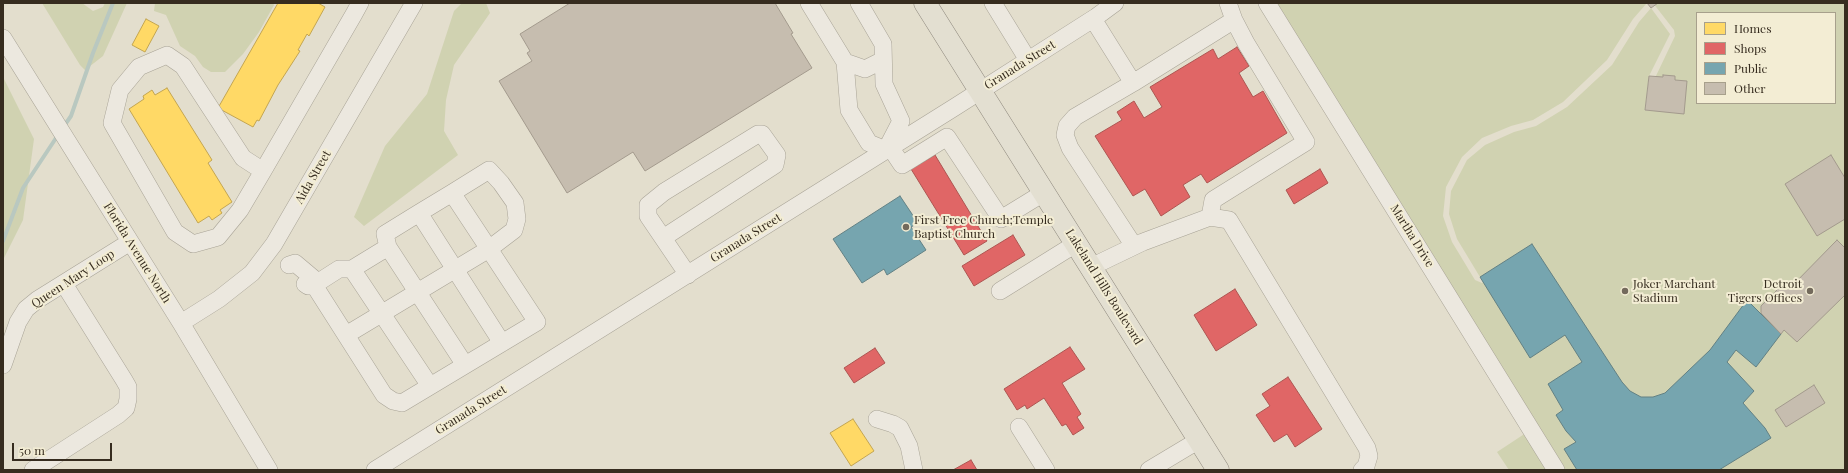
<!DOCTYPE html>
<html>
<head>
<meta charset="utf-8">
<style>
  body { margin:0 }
  #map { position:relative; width:1848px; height:473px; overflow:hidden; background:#e3decd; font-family:"Playfair Display",serif }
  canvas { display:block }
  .frame { position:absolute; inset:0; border:4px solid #362c1f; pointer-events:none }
  .legend { position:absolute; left:1696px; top:12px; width:140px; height:92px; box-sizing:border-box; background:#f3edd4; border:1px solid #a7a08c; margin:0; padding:5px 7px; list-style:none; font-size:12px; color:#362c1f }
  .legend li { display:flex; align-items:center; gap:8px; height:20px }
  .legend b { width:20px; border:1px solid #a7a08c }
  .scale { position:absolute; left:12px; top:443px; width:100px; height:18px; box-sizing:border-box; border:2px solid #362c1f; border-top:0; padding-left:5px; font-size:12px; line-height:14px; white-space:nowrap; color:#362c1f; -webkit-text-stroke:3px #f3edd4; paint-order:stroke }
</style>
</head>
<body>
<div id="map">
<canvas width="1848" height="473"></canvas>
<div class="frame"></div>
<ul class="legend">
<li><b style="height:11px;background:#ffd966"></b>Homes</li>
<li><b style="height:11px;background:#e06666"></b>Shops</li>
<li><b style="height:11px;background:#76a5af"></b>Public</li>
<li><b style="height:11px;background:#c6bdaf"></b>Other</li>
</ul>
<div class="scale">50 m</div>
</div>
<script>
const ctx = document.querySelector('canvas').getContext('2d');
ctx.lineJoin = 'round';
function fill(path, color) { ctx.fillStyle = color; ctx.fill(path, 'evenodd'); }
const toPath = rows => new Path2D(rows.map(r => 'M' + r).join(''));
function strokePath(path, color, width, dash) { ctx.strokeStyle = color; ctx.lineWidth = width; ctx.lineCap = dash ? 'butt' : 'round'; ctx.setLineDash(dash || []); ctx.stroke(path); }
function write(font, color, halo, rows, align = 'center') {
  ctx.font = font + ' "Playfair Display",serif'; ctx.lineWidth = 4; ctx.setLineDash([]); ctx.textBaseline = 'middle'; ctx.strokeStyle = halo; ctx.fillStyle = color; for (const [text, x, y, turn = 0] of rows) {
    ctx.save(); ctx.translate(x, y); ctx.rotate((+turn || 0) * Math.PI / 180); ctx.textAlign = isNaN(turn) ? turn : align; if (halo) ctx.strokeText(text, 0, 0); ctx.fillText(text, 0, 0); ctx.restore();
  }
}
fill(toPath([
  [42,3,82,3,93,11,103,7,105,3,127,3,103,56,85,70,80,65],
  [155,3,273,3,274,5,259,32,243,54,225,72,211,72,203,67,195,56,180,46,166,15,154,11],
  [462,3,486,3,490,13,454,65,446,100,444,131,458,155,364,226,354,217,385,146,427,94,454,11],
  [1272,3,1647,3,1633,19,1607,60,1563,102,1533,120,1511,126,1482,138,1462,157,1446,187,1443,216,1452,242,1475,280,1482,283,1483,282,1457,239,1449,214,1451,191,1467,160,1485,145,1514,132,1536,126,1567,107,1612,65,1639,22,1651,8,1670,34,1649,76,1645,110,1651,111,1655,78,1675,36,1674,30,1653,3,1845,3,1845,470,1509,470,1497,452,1535,427],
  [1697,13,1835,13,1835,103,1697,103],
  [3,77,34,139,23,220,3,260]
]), '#d0d2b1');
const homes = toPath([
  [278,3,318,3,325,7,309,36,307,34,298,50,300,51,278,85,259,121,257,120,253,127,218,108,278,3],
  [146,19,159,26,145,52,132,45,146,19],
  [167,88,212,160,208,163,232,202,220,210,222,213,212,220,209,216,198,223,129,109,144,99,143,96,152,90,155,95,167,88],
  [853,419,874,451,851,466,830,433,853,419]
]);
fill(homes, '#ffd966');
strokePath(homes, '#c3a551', 1);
const shops = toPath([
  [1237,47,1249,66,1239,73,1253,97,1263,91,1287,133,1207,183,1201,174,1183,185,1190,197,1161,216,1145,189,1133,196,1095,136,1122,120,1117,112,1134,101,1144,118,1162,107,1150,87,1213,49,1218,59,1237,47],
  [935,155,987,241,964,255,911,169,935,155],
  [1320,169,1328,183,1294,204,1286,190,1320,169],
  [1013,235,1025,255,974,286,962,266,1013,235],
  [1235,289,1257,325,1216,351,1194,315,1235,289],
  [1070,347,1085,369,1062,383,1081,414,1077,417,1084,428,1073,435,1066,424,1062,426,1044,398,1027,409,1025,405,1017,410,1004,389,1070,347],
  [875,348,885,363,854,383,844,368,875,348],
  [1288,377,1322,429,1295,447,1287,434,1274,442,1256,415,1270,406,1262,394,1288,377],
  [971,460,977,470,953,470,971,460]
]);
fill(shops, '#e06666');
strokePath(shops, '#ad5551', 1);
const public = toPath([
  [900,196,918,223,911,227,926,250,887,275,884,269,862,283,833,239,900,196],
  [1532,244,1622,382,1630,391,1641,397,1653,397,1665,393,1710,350,1747,300,1781,334,1756,367,1736,350,1727,362,1754,391,1743,403,1765,428,1771,438,1719,470,1577,470,1564,449,1576,442,1566,431,1556,415,1563,410,1548,384,1582,362,1565,335,1530,358,1480,277,1532,244]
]);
fill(public, '#76a5af');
strokePath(public, '#638184', 1);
strokePath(toPath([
  [64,126,71,116,93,53,113,3],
  [3,241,23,188,58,135]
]), '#b9c8c0', 4);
const building = toPath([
  [570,3,775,3,793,33,791,34,812,68,645,171,633,152,567,193,499,81,532,61,527,53,530,51,520,34,570,3],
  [1647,3,1658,3,1651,8,1647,3],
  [1663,75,1675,76,1675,80,1687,81,1684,114,1645,110,1649,76,1663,77,1663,75],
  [1831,155,1845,178,1845,219,1817,236,1785,184,1831,155],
  [1837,240,1845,248,1845,295,1797,342,1784,330,1781,334,1761,313,1761,306,1785,282,1790,288,1837,240],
  [1814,385,1825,403,1786,427,1775,410,1814,385]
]);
fill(building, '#c6bdaf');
strokePath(building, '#a39a8d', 1);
const minor = toPath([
  [809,3,845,62,849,110,869,143,886,150,901,121,884,84,883,44,859,3],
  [993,3,1028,60],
  [1267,3,1556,470],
  [1093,19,1133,83,1075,117,1067,126,1065,135,1070,148,1134,246],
  [3,38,181,323,269,470],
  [845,62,865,69,883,60],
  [1133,83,1234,20],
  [890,147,902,165,947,137,1001,219,1045,192],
  [263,171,243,158,183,66,167,55,139,67,120,90,112,123,175,232,193,244,218,237,240,210,263,171,354,14,360,3],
  [419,213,502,343],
  [1210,217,1213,200,1306,142,1246,43,1234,20,1228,3],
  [663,238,775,165,777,155,762,134,758,134,664,192,648,205,648,216,688,275],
  [388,247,465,365],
  [289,265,295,263,314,279,314,285,384,395,393,401,402,403,537,322,489,249,346,335],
  [1091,267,1143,242,1210,217,1229,220,1367,448,1369,456,1366,466,1362,470],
  [352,269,430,386],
  [305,284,308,286,314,285,339,269,352,269,388,247,385,234,419,213,452,193,489,170,501,183,515,203,517,219,514,230,489,249,452,193],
  [1000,291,1077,243],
  [181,323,219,299,252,273,274,244,414,3],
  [3,365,18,322,26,309,37,300,130,242],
  [877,419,893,424,900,428,909,446,914,470],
  [1019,427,1046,470],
  [33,470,118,415,126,408,128,399,128,387,124,380,64,284],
  [375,470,955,107,1096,17,1115,3],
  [1149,470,1199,440]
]);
const major = toPath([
  [925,3,1218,470]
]);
strokePath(minor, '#a8a396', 18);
strokePath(major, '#8e887d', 23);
strokePath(minor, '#ece8df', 17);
strokePath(major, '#e3dfd1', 22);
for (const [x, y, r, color] of [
  [906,227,4,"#736a5c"],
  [1625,291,4,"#736a5c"],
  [1810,291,4,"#736a5c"]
]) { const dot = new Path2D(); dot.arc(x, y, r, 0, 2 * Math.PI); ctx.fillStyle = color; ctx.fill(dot); strokePath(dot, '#f3edd4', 1.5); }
write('12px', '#362c1f', '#f3edd4', [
  ["Granada Street",1020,65,-32],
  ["Aida Street",313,177,-60],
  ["Martha Drive",1412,236,58],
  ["Granada Street",746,238,-32],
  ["Florida Avenue North",137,253,58],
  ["Queen Mary Loop",73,279,-33],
  ["Lakeland Hills Boulevard",1104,287,58],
  ["Granada Street",471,410,-32]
]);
write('12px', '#362c1f', '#f3edd4', [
  ["First Free Church;Temple",914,220],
  ["Baptist Church",914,234],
  ["Joker Marchant",1633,284],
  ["Stadium",1633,298],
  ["Detroit",1802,284,"right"],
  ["Tigers Offices",1802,298,"right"]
], 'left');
</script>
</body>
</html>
